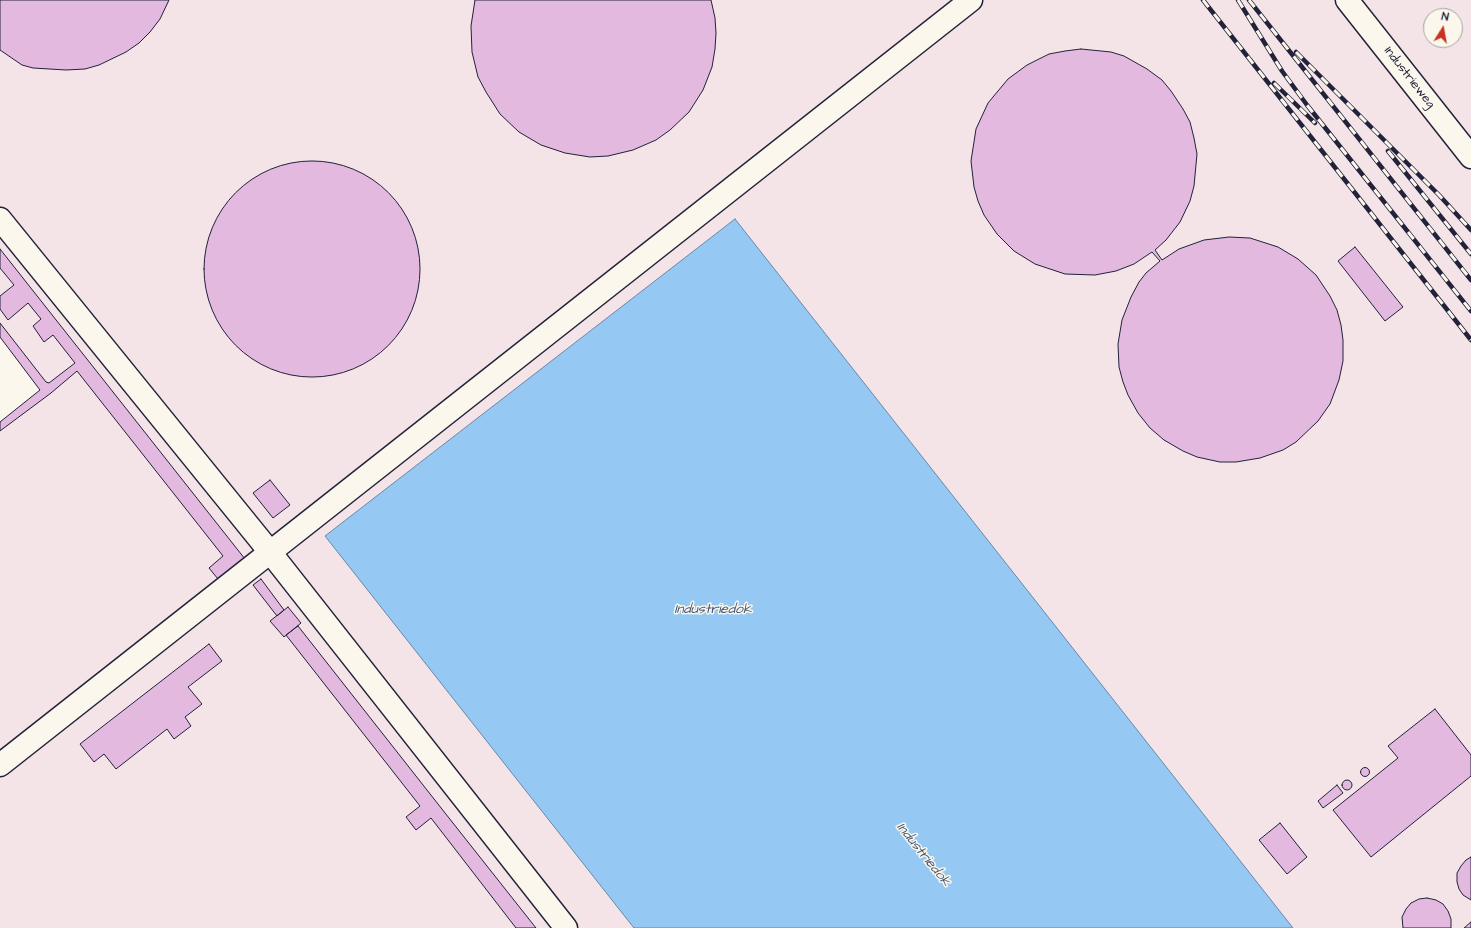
<!DOCTYPE html>
<html>
<head>
<meta charset="utf-8">
<style>
  body { margin:0 }
  #map { position:relative; width:1471px; height:928px; overflow:hidden; background:#fbf7ec; font-family:"Architects Daughter",sans-serif }
  canvas { display:block }
  .north { position:absolute; left:1423px; top:8px; width:40px; height:40px; box-sizing:border-box; background:#fbf7ec; border:1px solid #a4a2a5; border-radius:50%; rotate:11deg; font-size:11px; font-weight:700; line-height:16px; text-align:center; color:#22223b }
  .north::after { content:''; display:block; margin:auto; width:14px; height:18px; background:#c8321e; clip-path:polygon(50% 0,100% 100%,50% 72%,0 100%) }
</style>
</head>
<body>
<div id="map">
<canvas width="1471" height="928"></canvas>
<div class="north">N</div>
</div>
<script>
const ctx = document.querySelector('canvas').getContext('2d');
ctx.lineJoin = 'round';
function fill(path, color) { ctx.fillStyle = color; ctx.fill(path, 'evenodd'); }
const toPath = rows => new Path2D(rows.map(r => 'M' + r).join(''));
function strokePath(path, color, width, dash) { ctx.strokeStyle = color; ctx.lineWidth = width; ctx.lineCap = dash ? 'butt' : 'round'; ctx.setLineDash(dash || []); ctx.stroke(path); }
function write(font, color, halo, rows, align = 'center') {
  ctx.font = font + ' "Architects Daughter",sans-serif'; ctx.lineWidth = 3; ctx.setLineDash([]); ctx.textBaseline = 'middle'; ctx.strokeStyle = halo; ctx.fillStyle = color; for (const [text, x, y, turn = 0] of rows) {
    ctx.save(); ctx.translate(x, y); ctx.rotate((+turn || 0) * Math.PI / 180); ctx.textAlign = isNaN(turn) ? turn : align; if (halo) ctx.strokeText(text, 0, 0); ctx.fillText(text, 0, 0); ctx.restore();
  }
}
fill(toPath([
  [0,0,1471,0,1471,928,1293,928,735,219,325,536,634,928,0,928,0,425,45,392,0,335],
  [1431,16,1455,16,1455,40,1431,40]
]), '#f4e4e8');
const water = toPath([
  [735,219,1293,928,634,928,325,536,735,219]
]);
fill(water, '#95c9f3');
strokePath(water, '#6786a9', 1);
const building = toPath([
  [0,0,169,0,160,19,150,32,139,43,126,52,99,65,85,69,66,70,33,68,22,65,0,50,0,0],
  [475,0,711,0,715,18,716,33,715,49,712,67,703,90,689,112,670,130,656,140,633,150,608,156,590,157,565,153,541,145,519,132,500,114,486,92,478,77,472,52,471,26,475,0],
  [1081,49,1111,52,1124,56,1147,69,1162,80,1171,91,1183,109,1190,122,1194,138,1197,154,1194,186,1190,201,1180,222,1166,240,1155,250,1162,260,1179,249,1204,240,1229,237,1250,238,1278,247,1298,259,1316,275,1330,296,1337,310,1341,325,1343,340,1343,361,1339,380,1330,404,1318,421,1296,442,1283,450,1260,458,1236,462,1220,462,1197,457,1183,451,1164,440,1150,428,1138,413,1128,395,1123,382,1119,367,1118,344,1122,320,1131,297,1139,282,1146,273,1160,261,1152,252,1134,264,1116,271,1095,275,1065,274,1035,264,1014,251,997,234,984,215,978,201,974,187,971,161,976,129,988,103,1008,79,1027,65,1049,54,1065,51,1081,49],
  '204 269a108 108 0 1 1 216 0a108 108 0 1 1-216 0Z',
  [1355,247,1403,307,1385,321,1338,261,1355,247],
  [0,249,245,559,218,579,209,568,223,556,77,371,51,393,0,431,0,422,40,390,0,337,0,323,46,382,49,383,75,363,53,335,44,342,33,326,41,319,28,303,8,320,0,309,0,296,14,285,0,268,0,249],
  [270,480,290,505,273,518,253,493,270,480],
  [261,579,284,610,277,616,253,585,261,579],
  [288,607,301,623,284,637,270,621,288,607],
  [298,626,449,818,536,928,516,928,431,818,416,830,406,817,420,806,286,635,298,626],
  [209,644,222,661,188,687,202,704,185,717,191,726,174,739,167,729,116,769,104,754,94,762,80,744,209,644],
  [1435,709,1471,755,1471,776,1371,857,1333,810,1398,758,1388,746,1435,709],
  '1360.5 772a4.5 4.5 0 1 1 9 0a4.5 4.5 0 1 1-9 0Z',
  '1342 785a5 5 0 1 1 10 0a5 5 0 1 1-10 0Z',
  [1337,785,1343,793,1323,808,1318,801,1337,785],
  [1280,823,1307,857,1287,874,1259,840,1280,823],
  [1471,857,1471,900,1463,895,1459,889,1457,882,1457,873,1461,866,1466,860,1471,857],
  [1427,898,1436,900,1443,904,1448,911,1451,919,1451,928,1403,928,1402,917,1406,909,1411,903,1419,899,1427,898],
  [1471,922,1471,928,1464,928,1471,922]
]);
fill(building, '#e3b9df');
strokePath(building, '#22223b', 1);
const minor = toPath([
  [1347,0,1471,157],
  [0,219,270,552,566,928],
  [0,765,971,0]
]);
strokePath(minor, '#22223b', 25);
strokePath(minor, '#fbf7ec', 22);
const rail = toPath([
  [1203,0,1471,340],
  [1238,0,1282,71,1307,105,1471,311],
  [1249,0,1471,280],
  [1296,52,1439,195,1471,230],
  [1274,83,1315,123],
  [1388,151,1471,254]
]);
strokePath(rail, '#22223b', 4.5);
strokePath(rail, '#fbf7ec', 3, [9]);
write('13px', '#22223b', '#fbf7ec', [
  ["Industrieweg",1409,78,52]
]);
write('italic 14px', '#445472', '#fbf7ec', [
  ["Industriedok",713,610],
  ["Industriedok",923,855,51]
]);
</script>
</body>
</html>
